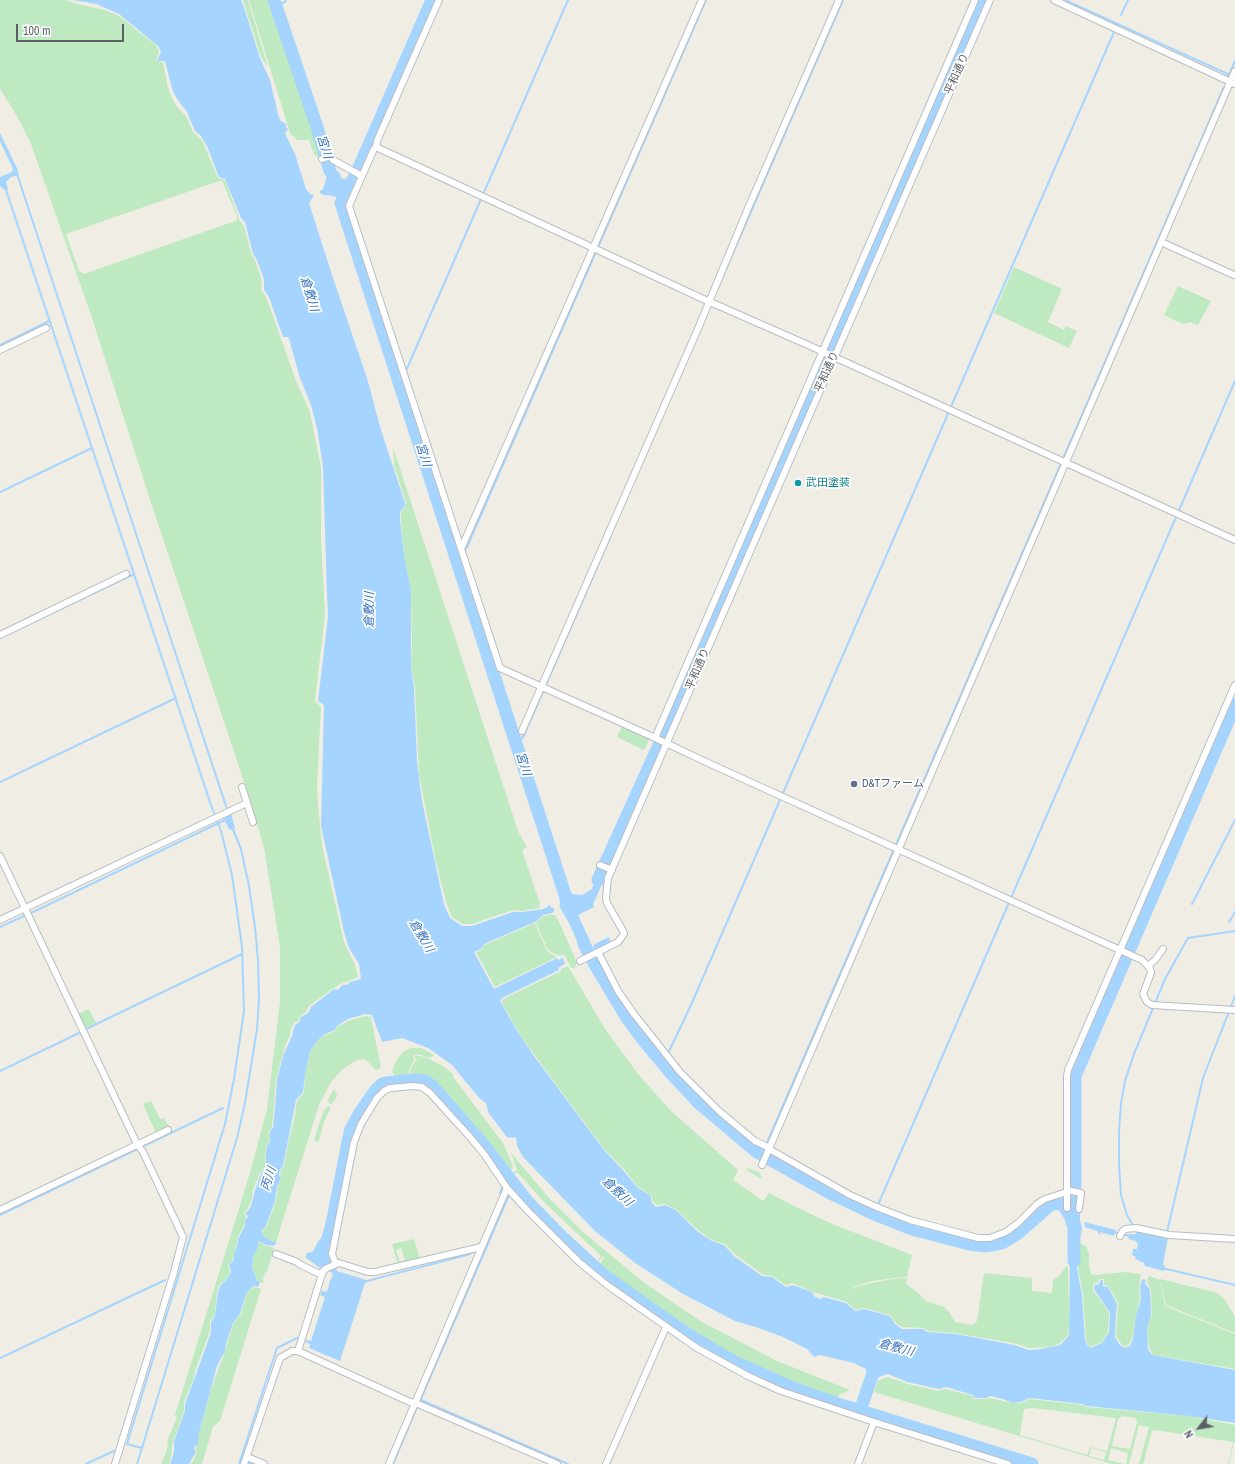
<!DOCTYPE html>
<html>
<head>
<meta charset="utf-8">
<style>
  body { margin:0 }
  #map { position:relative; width:1235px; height:1464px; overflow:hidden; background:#f0eee4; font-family:"Archivo Narrow",sans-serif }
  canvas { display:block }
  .north { position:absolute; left:1179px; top:1408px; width:40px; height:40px; -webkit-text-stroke:3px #fff; paint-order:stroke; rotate:239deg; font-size:11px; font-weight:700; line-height:16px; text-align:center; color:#5c6066 }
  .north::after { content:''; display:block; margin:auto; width:14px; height:18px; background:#5c6066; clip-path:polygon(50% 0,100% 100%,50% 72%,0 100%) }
  .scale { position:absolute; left:16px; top:24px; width:108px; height:18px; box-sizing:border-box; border:2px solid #5c6066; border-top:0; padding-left:5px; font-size:12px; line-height:14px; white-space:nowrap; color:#5c6066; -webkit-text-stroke:3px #fff; paint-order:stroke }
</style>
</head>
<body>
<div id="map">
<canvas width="1235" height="1464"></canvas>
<div class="north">N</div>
<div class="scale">100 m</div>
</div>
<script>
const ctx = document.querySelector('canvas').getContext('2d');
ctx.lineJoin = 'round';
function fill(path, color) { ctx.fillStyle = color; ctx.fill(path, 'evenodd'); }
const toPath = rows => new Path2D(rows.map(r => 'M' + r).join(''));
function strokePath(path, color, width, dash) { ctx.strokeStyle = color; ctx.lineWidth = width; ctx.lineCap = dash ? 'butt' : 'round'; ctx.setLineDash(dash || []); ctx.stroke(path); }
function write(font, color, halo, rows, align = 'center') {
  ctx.font = font + ' "Archivo Narrow","Noto Sans JP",sans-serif'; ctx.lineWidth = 3.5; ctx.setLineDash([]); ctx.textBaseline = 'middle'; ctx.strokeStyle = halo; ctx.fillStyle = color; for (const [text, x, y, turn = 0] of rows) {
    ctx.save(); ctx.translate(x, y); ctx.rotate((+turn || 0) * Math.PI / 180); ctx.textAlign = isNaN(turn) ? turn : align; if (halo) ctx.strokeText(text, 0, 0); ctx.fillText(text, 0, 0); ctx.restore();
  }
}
fill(toPath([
  [0,0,66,0,77,4,105,10,119,16,157,46,159,53,156,61,163,62,168,88,173,100,177,107,186,116,193,132,202,140,217,176,220,179,225,180,240,221,244,226,251,253,255,260,262,281,261,289,267,299,296,381,310,412,321,468,321,538,325,614,315,701,321,707,317,785,318,806,322,845,338,916,344,942,355,965,358,977,338,985,309,1006,306,1012,300,1016,298,1021,294,1023,291,1029,290,1035,285,1047,276,1079,272,1128,269,1131,270,1135,269,1142,266,1145,265,1168,261,1171,252,1192,253,1196,248,1208,244,1213,246,1217,244,1226,238,1237,233,1259,228,1265,230,1272,226,1281,220,1283,217,1291,215,1315,210,1321,210,1331,195,1371,194,1378,184,1402,184,1410,172,1446,172,1452,169,1464,161,1464,167,1450,168,1438,177,1418,175,1415,250,1173,267,1109,280,1002,280,947,264,848,252,806,153,509,91,315,31,144,17,116,0,89],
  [219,181,222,181,238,218,235,221,84,274,79,271,66,234],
  [243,0,248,0,268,67,261,57],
  [249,0,267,0,316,136,320,155,317,157,314,154,309,140,297,140,290,133],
  [1014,267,1062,289,1048,322,1064,330,1066,326,1077,331,1069,348,994,313],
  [1178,286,1211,301,1198,325,1190,322,1183,324,1164,315],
  [393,447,518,831,527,847,522,850,540,904,539,908,522,911,513,910,472,924,463,924,452,917,446,902,435,858,419,774,415,687,411,666,412,645,411,591,404,554,401,520,401,512,405,506,406,503,394,465],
  [623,725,650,737,644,750,617,737],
  [551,915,555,915,560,924,575,958,577,962,575,968,571,968,564,954,559,956,548,950,536,923,543,916],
  [535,923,547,951,557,957,495,987,476,952,482,950,484,945],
  [568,966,605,1029,638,1074,671,1111,738,1170,733,1180,763,1201,769,1193,796,1207,830,1223,912,1255,907,1277,894,1278,871,1281,846,1290,871,1283,893,1279,907,1278,906,1284,916,1291,926,1301,944,1307,949,1312,955,1322,972,1325,977,1321,984,1273,1032,1278,1032,1291,1052,1293,1053,1280,1060,1275,1066,1267,1068,1266,1069,1327,1068,1336,1059,1344,1050,1347,1029,1348,1013,1343,954,1333,928,1331,924,1328,902,1327,896,1323,890,1315,864,1308,855,1310,847,1302,813,1292,792,1283,786,1285,772,1276,762,1274,735,1254,725,1244,712,1240,697,1229,676,1209,665,1204,657,1205,652,1201,652,1196,637,1186,624,1169,604,1149,522,1038,502,1003,503,999,561,971,561,969],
  [89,1009,96,1023,85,1028,78,1014],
  [366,1016,371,1017,381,1068,376,1070,367,1061,363,1059,355,1061,343,1069,331,1082,319,1105,276,1242,271,1241,264,1236,262,1231,267,1226,276,1201,278,1188,281,1177,280,1174,281,1170,284,1166,288,1144,295,1115,297,1101,304,1092,305,1075,310,1052,319,1039,325,1035,335,1031,337,1027,348,1021],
  [411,1048,421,1048,434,1055,430,1058,421,1055,413,1054,414,1060,409,1070,410,1077,395,1076,392,1071,396,1061,404,1051],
  [414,1055,425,1057,443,1066,453,1074,453,1077,503,1143,513,1166,512,1169,508,1172,489,1146,438,1087,428,1080,419,1077,411,1077,410,1070,416,1060],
  [334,1089,336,1092,337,1096,332,1104,329,1103,328,1101,329,1097],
  [151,1101,160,1119,164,1118,169,1127,156,1133,143,1104],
  [328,1106,330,1106,330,1109,323,1124,320,1137,318,1142,316,1142,314,1140,323,1112],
  [511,1153,550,1199,583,1232,642,1281,675,1304,702,1322,777,1361,850,1390,839,1395,838,1399,797,1386,734,1358,706,1342,675,1322,621,1284,599,1266,604,1258,603,1256,597,1263,552,1221,511,1175,517,1170],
  [516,1173,518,1173,545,1203,601,1256,597,1262,552,1220,530,1196,514,1178,513,1176],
  [747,1168,759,1172,762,1178,761,1179,747,1170],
  [414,1239,420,1260,398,1265,392,1244],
  [401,1248,405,1260,400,1262,396,1250],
  [259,1242,267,1246,274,1248,267,1272,265,1272,263,1280,264,1280,263,1283,257,1281,252,1267,254,1254,257,1250],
  [1077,1244,1082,1244,1086,1246,1089,1254,1089,1266,1091,1274,1096,1275,1125,1272,1141,1274,1139,1286,1140,1298,1132,1338,1129,1344,1125,1347,1122,1345,1116,1336,1118,1303,1108,1286,1104,1285,1104,1279,1100,1279,1097,1283,1094,1283,1093,1290,1109,1313,1108,1332,1102,1342,1091,1347,1089,1346,1086,1340,1083,1295,1078,1268],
  [1150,1276,1160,1280,1165,1306,1235,1334,1235,1369,1153,1355,1149,1348,1147,1329,1151,1314,1152,1322,1151,1290,1147,1283,1148,1277],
  [1160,1279,1218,1293,1225,1300,1235,1317,1235,1333,1166,1305],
  [253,1287,261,1289,220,1421,213,1427,202,1464,190,1464,193,1461,197,1452,195,1447,199,1443,198,1440,199,1433,211,1389,225,1351,233,1324,241,1314,246,1295],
  [887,1377,908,1384,938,1391,945,1389,973,1396,974,1399,988,1399,990,1398,1012,1403,1021,1403,1030,1399,1082,1405,1087,1407,1189,1416,1235,1425,1235,1442,1234,1442,1229,1464,1228,1464,1233,1442,1154,1430,1152,1431,1143,1464,1139,1464,1149,1427,1139,1425,1129,1464,1126,1464,1128,1453,1111,1448,1108,1460,1125,1464,1112,1464,874,1392,878,1381],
  [1033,1408,1116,1418,1107,1451,1090,1447,1087,1455,1020,1435,1024,1409],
  [1122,1416,1136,1418,1137,1422,1130,1449,1112,1446,1118,1419],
  [1091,1448,1106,1452,1104,1460,1089,1456]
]), '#bfe9c0');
fill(toPath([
  [73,0,241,0,243,4,260,58,270,80,279,118,281,121,286,124,286,127,288,129,285,133,295,154,306,189,310,194,314,195,309,203,334,281,367,378,381,430,405,503,405,506,400,512,400,520,404,554,411,591,411,666,414,687,417,761,422,801,444,904,450,918,462,926,472,926,513,912,522,912,544,909,550,905,551,908,554,908,554,911,552,913,543,915,537,921,484,944,481,949,474,952,494,989,557,958,558,960,563,958,565,964,558,968,559,970,502,998,500,1001,519,1034,534,1056,604,1150,623,1170,637,1187,651,1196,651,1202,656,1207,665,1205,676,1210,697,1231,712,1241,724,1245,734,1256,762,1276,772,1277,786,1287,793,1285,812,1292,815,1297,820,1299,824,1297,846,1303,855,1311,864,1309,890,1316,895,1324,902,1329,923,1329,927,1332,955,1334,978,1338,1014,1345,1029,1350,1041,1349,1060,1345,1069,1336,1070,1244,1076,1244,1077,1268,1082,1295,1085,1340,1088,1346,1091,1348,1102,1343,1109,1332,1110,1313,1094,1289,1095,1284,1098,1285,1101,1280,1103,1280,1103,1286,1108,1287,1117,1304,1116,1313,1115,1337,1120,1345,1125,1348,1130,1346,1133,1339,1136,1316,1141,1299,1140,1287,1142,1279,1146,1280,1145,1283,1150,1290,1151,1314,1147,1329,1148,1349,1152,1355,1235,1370,1235,1423,1189,1416,1087,1406,1082,1404,1030,1398,1021,1402,1012,1403,1003,1399,990,1396,987,1398,975,1398,973,1395,946,1387,939,1389,907,1382,888,1374,876,1378,872,1388,867,1389,866,1369,854,1363,820,1355,814,1357,807,1349,783,1337,756,1327,735,1321,683,1294,635,1263,596,1232,523,1157,517,1146,516,1137,509,1138,506,1136,488,1112,486,1103,480,1099,452,1065,428,1048,402,1038,382,1042,372,1015,365,1014,348,1019,337,1026,335,1030,325,1034,319,1039,310,1051,305,1075,303,1092,296,1100,283,1166,280,1170,279,1175,281,1177,277,1188,275,1201,266,1226,261,1231,264,1236,271,1241,276,1242,276,1244,273,1246,266,1245,259,1241,257,1250,254,1254,252,1267,257,1281,260,1282,258,1287,253,1286,246,1294,240,1314,233,1323,226,1344,225,1351,217,1366,199,1433,198,1441,199,1443,194,1447,196,1452,192,1459,189,1464,170,1464,174,1452,174,1442,185,1410,185,1404,211,1333,211,1322,215,1316,218,1291,221,1284,226,1281,231,1272,229,1265,234,1259,234,1253,237,1246,238,1239,245,1226,245,1221,248,1216,245,1214,250,1208,254,1196,254,1193,262,1171,266,1168,266,1154,267,1145,270,1142,270,1131,273,1128,275,1107,277,1079,283,1056,292,1036,293,1031,295,1025,299,1022,301,1017,308,1013,311,1007,334,989,338,990,342,985,347,985,350,982,361,979,359,964,349,948,344,932,321,826,324,705,318,701,328,616,327,596,323,467,317,428,311,405,300,378,289,339,288,337,283,337,269,297,264,290,264,279,256,258,253,254,245,222,241,218,225,179,221,178,218,175,208,148,201,136,195,131,187,112,180,103,173,92,165,61,157,61,161,52,158,46,119,14,96,4],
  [0,133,17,168,19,175,11,177,6,182,8,189,4,190,0,186,0,177,12,172,13,169,0,141],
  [328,160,333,164,335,169,340,174,341,178,345,179,353,174,359,177,346,205,350,218,342,221,336,197,327,195,326,196,320,193,320,191,323,189,328,172,323,161],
  [231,813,235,828,230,830,223,818],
  [600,868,608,871,593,904,594,907,578,915,590,941,589,945,593,952,584,957,569,923,559,906,560,905,559,893,568,890,571,894,582,895,592,889],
  [609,937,611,942,595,950,593,945],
  [1070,1210,1077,1210,1082,1227,1081,1235,1077,1238,1068,1238,1068,1226,1066,1225,1065,1216,1070,1213],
  [1084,1222,1116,1230,1114,1236,1100,1232,1101,1235,1100,1235,1097,1231,1085,1227],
  [328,1225,334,1227,328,1255,338,1272,341,1272,366,1280,340,1361,309,1348,310,1344,305,1342,306,1340,311,1341,325,1297,320,1295,322,1291,327,1292,330,1281,333,1275,325,1265,320,1268,305,1257,307,1253,312,1252,314,1250,317,1243,326,1232],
  [1140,1231,1168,1238,1163,1264,1165,1267,1164,1271,1145,1266,1144,1263,1135,1259,1136,1257,1132,1255,1133,1249,1137,1249,1138,1245,1136,1241,1129,1239,1128,1237,1129,1234,1135,1234]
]), '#a5d5ff');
strokePath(toPath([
  [1065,0,1232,76],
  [276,6,285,2,286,0],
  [1121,15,1128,0],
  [1228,77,1235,61],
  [17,174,228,812],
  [5,187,211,805,221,831,232,875,242,947,244,1011,234,1079,225,1124,127,1444,142,1448,137,1464],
  [723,276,843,0],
  [0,345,49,321],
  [405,373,568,0],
  [399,385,403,377],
  [0,492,92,448],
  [464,551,467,547,706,0],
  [456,557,461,554],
  [0,638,134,574],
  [515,744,521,740,525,733,612,533],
  [0,782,176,698],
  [783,793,1114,32],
  [1192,904,1235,820],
  [31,913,227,819],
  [1229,922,1235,912],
  [0,927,24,916],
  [86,1029,242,954],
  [663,1064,691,1005,780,800],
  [0,1071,79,1033],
  [762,1154,1224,87],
  [508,1182,511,1181],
  [515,1191,517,1189],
  [500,1193,503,1186],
  [874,1214,1235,381],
  [0,1215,223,1108],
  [1113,1232,1130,1236],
  [1167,1232,1203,1078,1235,996],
  [1138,1234,1127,1215,1121,1195,1119,1165,1119,1132,1121,1103,1125,1081,1134,1054,1165,979,1188,938,1235,931],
  [1162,1268,1235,1285],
  [363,1282,467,1255,473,1252],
  [0,1358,165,1280],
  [421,1400,568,1464],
  [420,1401,509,1195],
  [142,1448,237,1138,245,1103,257,1029,259,998,258,960,255,927,249,886,241,849,232,827],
  [240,1459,252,1464],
  [86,1464,114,1451],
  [239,1464,277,1348,297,1338,301,1339],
  [393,1464,417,1407]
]), '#a5d5ff', 2);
strokePath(toPath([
  [274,0,317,127,330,171],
  [350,186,358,170,432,0],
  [341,203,569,907],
  [598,880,664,734,981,0],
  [584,944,594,963,627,1018,641,1037,670,1072,699,1103,757,1152,832,1194,874,1214,912,1229,969,1244,987,1246,1002,1243,1017,1234,1050,1205,1056,1203,1063,1205,1071,1217,1074,1227,1074,1261],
  [1073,1222,1075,1188,1075,1076,1235,705],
  [327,1242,332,1224,349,1137,351,1129,360,1113,375,1091,382,1084,386,1083,416,1080,425,1081,433,1087,481,1142,527,1201,560,1235,601,1273,681,1330,734,1362,793,1388,838,1404,1032,1464],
  [860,1411,873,1373]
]), '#a5d5ff', 13);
const minor = toPath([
  [1054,0,1235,84],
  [376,147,701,298,808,345,1235,540],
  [322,159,331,156,333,160,362,176,374,149,376,147,377,141,439,0],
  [362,176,349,206,500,668,651,736,706,762,1142,960,1148,966,1150,969,1151,973,1143,994,1147,1002,1152,1005,1235,1010],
  [1161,242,1234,275],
  [0,350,46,328],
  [461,549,702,0],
  [0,635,126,574],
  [522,731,697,331,749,206,839,0],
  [655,738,975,0],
  [247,803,253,822],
  [0,856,137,1144,143,1152,183,1237,174,1272,115,1464],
  [600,865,612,870],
  [0,920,247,803,242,787],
  [598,952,618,991,634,1014,680,1072,719,1111,755,1141,770,1148],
  [580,961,618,942,624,934,623,931,607,903,606,898,608,878,990,0],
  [1148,966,1155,960,1163,949],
  [769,1149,850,1195,879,1208,910,1220,978,1238,990,1238,1006,1232,1018,1223,1037,1204,1045,1199,1067,1192],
  [762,1165,1235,71],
  [1067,1190,1081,1193,1079,1209],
  [1067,1208,1067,1077,1068,1070,1235,685],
  [0,1210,168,1130],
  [1120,1236,1122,1232,1125,1229,1136,1228,1169,1235,1235,1239],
  [481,1247,375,1272,368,1272,339,1263,327,1268,323,1271,298,1351,410,1402,418,1404,557,1464],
  [276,1254,297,1262,301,1265,322,1275],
  [336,1264,332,1254,354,1142,361,1124,377,1098,384,1091,390,1088,413,1086,422,1087,430,1093,469,1136,484,1154,507,1188,528,1211,579,1262,607,1285,697,1348,748,1376,781,1391,874,1422,1008,1464],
  [247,1457,264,1464],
  [244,1464,280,1358,292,1351,298,1351],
  [389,1464,507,1188],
  [606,1464,666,1327],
  [858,1464,874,1422]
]);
strokePath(minor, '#b9bcc1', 8);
strokePath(minor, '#fff', 6);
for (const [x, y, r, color] of [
  [798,483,4,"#0f9aa8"],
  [854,784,4,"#5c6f8a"]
]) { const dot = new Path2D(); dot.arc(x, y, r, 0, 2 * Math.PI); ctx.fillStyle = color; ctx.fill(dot); strokePath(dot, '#fff', 1.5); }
write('11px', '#5c6066', '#fff', [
  ["平和通り",957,74,-66],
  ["平和通り",827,372,-66],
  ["平和通り",698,669,-67]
]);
write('11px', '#0d838f', '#fff', [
  ["武田塗装",806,483]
], 'left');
write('11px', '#4e5e75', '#fff', [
  ["D&Tファーム",862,784]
], 'left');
write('italic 12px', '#3974ba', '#fff', [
  ["宮川",324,147,72],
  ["倉敷川",309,294,73],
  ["宮川",423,455,72],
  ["倉敷川",370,610,-89],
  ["宮川",523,764,72],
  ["倉敷川",421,936,59],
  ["丙川",269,1179,-72],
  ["倉敷川",617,1192,43],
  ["倉敷川",896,1348,15]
]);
</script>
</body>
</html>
